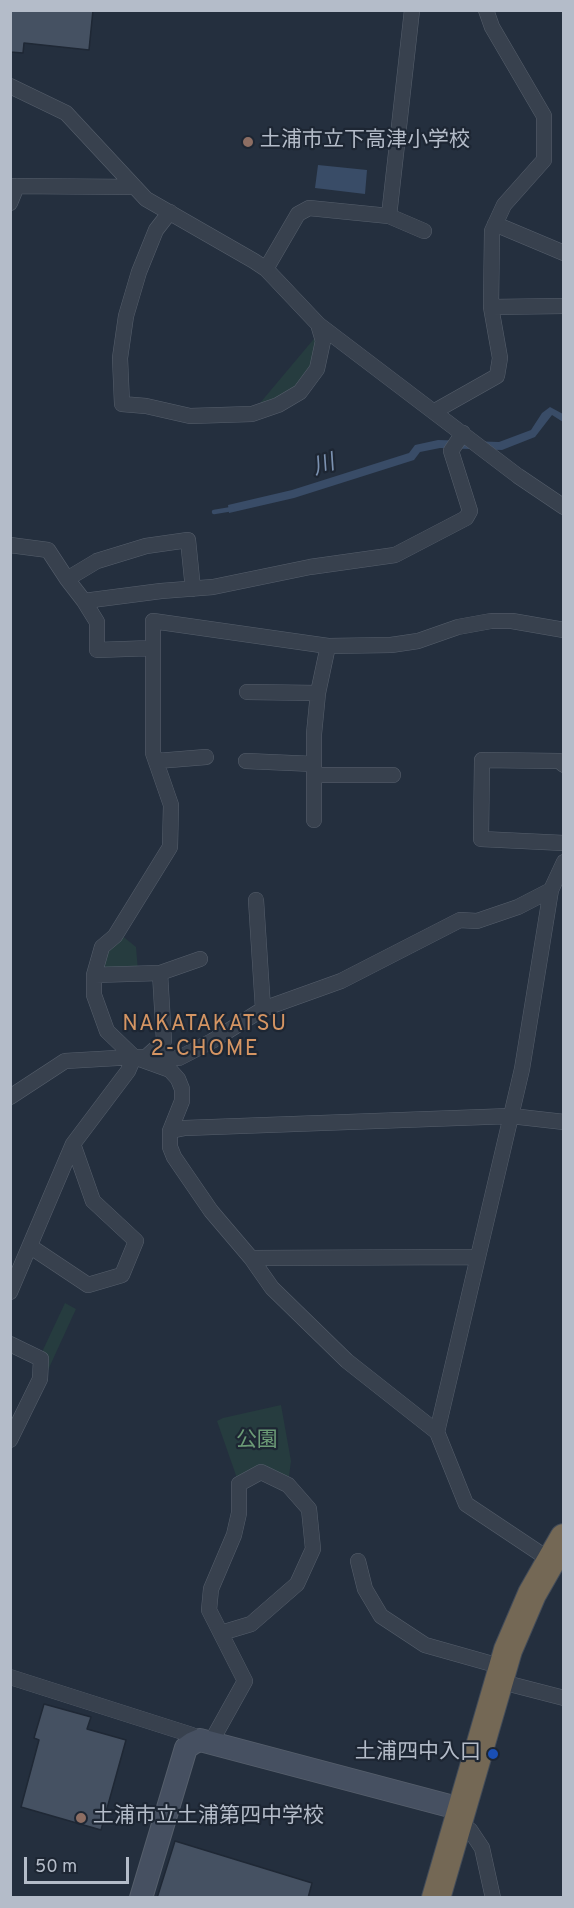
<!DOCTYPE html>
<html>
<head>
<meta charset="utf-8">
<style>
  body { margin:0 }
  #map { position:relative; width:574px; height:1908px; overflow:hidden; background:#242f3e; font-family:Overpass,sans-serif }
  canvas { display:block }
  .frame { position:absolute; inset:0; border:12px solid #b4bcc9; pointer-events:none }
  .scale { position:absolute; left:24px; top:1857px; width:105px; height:27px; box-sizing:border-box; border:3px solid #b4bcc9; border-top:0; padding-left:8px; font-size:18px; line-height:21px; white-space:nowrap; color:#b4bcc9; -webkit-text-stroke:4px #1d2633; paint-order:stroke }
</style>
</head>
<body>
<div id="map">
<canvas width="574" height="1908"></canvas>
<div class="frame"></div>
<div class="scale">50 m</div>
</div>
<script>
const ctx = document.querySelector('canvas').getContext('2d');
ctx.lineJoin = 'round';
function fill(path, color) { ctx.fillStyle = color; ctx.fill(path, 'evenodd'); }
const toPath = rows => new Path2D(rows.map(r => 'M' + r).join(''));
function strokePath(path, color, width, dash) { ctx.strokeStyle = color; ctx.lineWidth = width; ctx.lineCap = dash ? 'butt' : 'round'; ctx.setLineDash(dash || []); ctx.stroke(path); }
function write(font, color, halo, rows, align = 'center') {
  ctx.font = font + ' Overpass,"Noto Sans JP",sans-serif'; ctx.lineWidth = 4.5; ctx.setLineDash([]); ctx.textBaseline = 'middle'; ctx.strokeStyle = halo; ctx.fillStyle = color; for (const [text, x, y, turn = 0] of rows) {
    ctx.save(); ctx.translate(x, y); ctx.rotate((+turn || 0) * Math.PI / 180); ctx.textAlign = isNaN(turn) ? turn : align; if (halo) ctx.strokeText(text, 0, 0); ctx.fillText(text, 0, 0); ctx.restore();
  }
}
fill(toPath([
  [318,334,303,395,255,409],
  [120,934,136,947,138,971,98,971,106,949],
  [65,1303,76,1309,43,1381,43,1350],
  [281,1405,291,1461,288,1484,261,1472,239,1484,217,1421,223,1418]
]), '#263c3f');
fill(toPath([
  [318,165,367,170,365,194,315,188],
  [550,407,563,414,563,422,552,415,535,437,502,450,440,448,420,452,414,460,294,498,229,513,228,505,292,490,409,453,415,445,438,440,499,442,531,430,542,413]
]), '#394c67');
strokePath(toPath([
  [214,512,232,509]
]), '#394c67', 4.5);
const building = toPath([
  [10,10,93,10,89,50,24,43,23,53,10,52,10,10],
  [44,1704,91,1717,87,1729,126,1740,101,1830,21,1807,39,1740,34,1738,44,1704],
  [175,1841,312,1883,308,1898,157,1898,175,1841]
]);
fill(building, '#455162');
strokePath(building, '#1f2835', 1.5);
const street = toPath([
  [10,86,66,113,146,199,254,261,266,269,318,324,518,476,564,507],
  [10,186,135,187],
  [10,203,17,186],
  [170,212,156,230,139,272,126,316,120,358,122,404,146,406,190,416,252,414,278,405,300,392,317,369,323,341,318,324],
  [389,216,412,10],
  [495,224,564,253],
  [266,269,298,214,309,208,389,216,424,231],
  [491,307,564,306],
  [435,411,497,376,500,358,491,307,492,231,504,205,544,160,544,116,492,27,486,10],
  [10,545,48,550,67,579],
  [84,601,67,579,97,561,146,546,188,540,193,589],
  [153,648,153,621,328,646,391,645,418,641,458,627,491,621,512,621,564,630],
  [247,692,318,693],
  [157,761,206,757],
  [246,761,314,764],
  [564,765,559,761,482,760,481,839,564,843],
  [314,775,393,775],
  [314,820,314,734,318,693,328,646],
  [256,900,263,1009],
  [94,975,160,973,200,959],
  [146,1057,164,1041,160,973],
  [10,1097,65,1061,134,1057,179,1058,212,1041,263,1009,341,981,460,920,477,921,518,907,551,890],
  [170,1131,185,1128,511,1116,564,1122],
  [31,1247,88,1285,122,1275,136,1241,93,1201,73,1144],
  [251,1258,478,1257],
  [10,1292,73,1144,128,1071,134,1057],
  [10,1344,41,1359,40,1379,10,1440],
  [437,1432,347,1361,272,1288,251,1258,211,1211,174,1157,170,1147,170,1131,182,1101,182,1089,178,1079,170,1070,134,1057,107,1031,94,995,94,975,102,947,115,936,170,847,171,805,153,753,153,648,97,650,97,622,84,601,161,591,213,587,310,567,395,555,466,518,470,511,451,451,463,433],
  [550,1560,466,1504,437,1432,522,1069,551,890,564,862],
  [358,1561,365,1589,381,1616,425,1645,503,1667],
  [10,1677,192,1735,196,1742],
  [498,1681,564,1698],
  [211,1742,245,1681,209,1610,211,1589,234,1535,239,1513,239,1484,261,1472,288,1485,309,1509,313,1549,297,1584,251,1624,221,1633],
  [457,1824,470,1830,482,1848,493,1898]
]);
const secondary = toPath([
  [141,1898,186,1748,193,1743,200,1740,461,1809]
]);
const highway = toPath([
  [436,1898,508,1650,532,1594,564,1538]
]);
strokePath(street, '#565f6c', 16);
strokePath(secondary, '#565f6c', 24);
strokePath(highway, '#434c59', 30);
strokePath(street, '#38414e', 15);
strokePath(secondary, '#465061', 22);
strokePath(highway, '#746855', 28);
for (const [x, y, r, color] of [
  [248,142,6,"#8d6e63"],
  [493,1754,6,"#1a4fb4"],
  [81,1818,6,"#8d6e63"]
]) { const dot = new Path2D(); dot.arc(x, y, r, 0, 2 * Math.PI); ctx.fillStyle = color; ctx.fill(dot); strokePath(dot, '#1d2633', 2); }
write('21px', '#b4bcc9', '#1d2633', [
  ["土浦市立下高津小学校",260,142],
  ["土浦四中入口",481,1754,"right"],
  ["土浦市立土浦第四中学校",93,1818]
], 'left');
write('21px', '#6b9a76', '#1d2633', [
  ["公園",257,1442]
]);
write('italic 22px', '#7c92b1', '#1d2633', [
  ["川",324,467,-18]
]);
ctx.letterSpacing = '1.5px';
write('22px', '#d59563', '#1d2633', [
  ["NAKATAKATSU",205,1026],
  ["2-CHOME",205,1051]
]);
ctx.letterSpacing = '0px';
</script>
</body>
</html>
